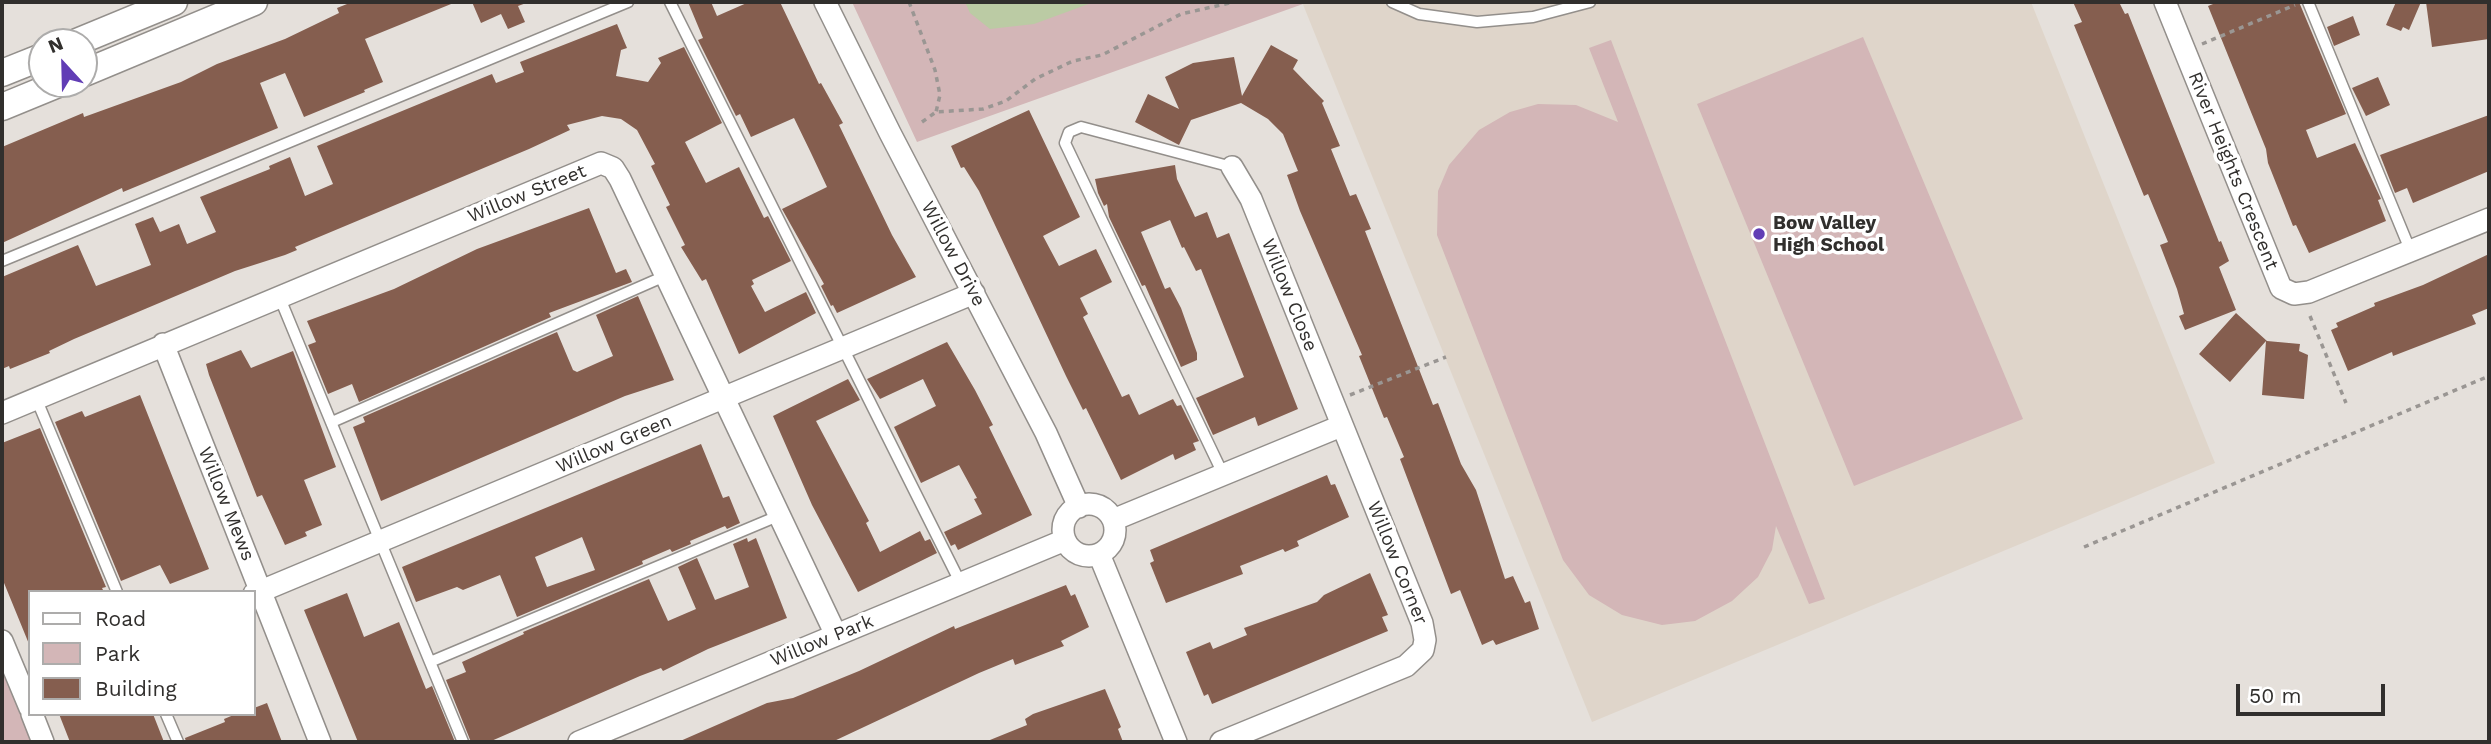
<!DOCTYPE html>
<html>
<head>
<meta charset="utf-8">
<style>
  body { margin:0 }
  #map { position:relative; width:2491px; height:744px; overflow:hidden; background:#e5e0db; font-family:"Work Sans",sans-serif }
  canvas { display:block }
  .frame { position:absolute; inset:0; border:4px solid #312f2d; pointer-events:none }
  .legend { position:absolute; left:28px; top:590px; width:228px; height:126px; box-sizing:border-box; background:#fff; border:2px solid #adacab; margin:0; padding:9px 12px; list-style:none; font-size:21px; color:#312f2d }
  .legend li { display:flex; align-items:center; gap:14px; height:35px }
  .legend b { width:35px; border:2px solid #adacab }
  .north { position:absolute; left:28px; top:28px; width:70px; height:70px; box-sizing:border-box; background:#fff; border:2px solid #adacab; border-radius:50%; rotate:338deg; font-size:19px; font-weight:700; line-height:28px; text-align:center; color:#312f2d }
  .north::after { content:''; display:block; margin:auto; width:24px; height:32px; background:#613db5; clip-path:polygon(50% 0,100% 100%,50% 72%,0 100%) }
  .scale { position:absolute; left:2236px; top:684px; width:149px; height:32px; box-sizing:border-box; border:4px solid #312f2d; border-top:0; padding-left:9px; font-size:21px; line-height:24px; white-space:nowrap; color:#312f2d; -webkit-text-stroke:5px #fff; paint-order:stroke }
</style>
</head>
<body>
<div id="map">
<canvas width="2491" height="744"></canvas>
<div class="frame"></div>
<ul class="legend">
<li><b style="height:9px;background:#fff"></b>Road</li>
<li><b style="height:19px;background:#d3b6b7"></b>Park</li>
<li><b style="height:19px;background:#855e4f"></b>Building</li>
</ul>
<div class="north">N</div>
<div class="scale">50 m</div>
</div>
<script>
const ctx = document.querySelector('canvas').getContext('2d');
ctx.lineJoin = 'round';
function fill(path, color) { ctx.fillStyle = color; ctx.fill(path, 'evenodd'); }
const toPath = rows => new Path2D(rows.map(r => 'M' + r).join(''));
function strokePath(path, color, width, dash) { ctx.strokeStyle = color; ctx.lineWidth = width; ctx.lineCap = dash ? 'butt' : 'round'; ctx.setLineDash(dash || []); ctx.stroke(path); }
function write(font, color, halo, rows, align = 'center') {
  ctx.font = font + ' "Work Sans",sans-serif'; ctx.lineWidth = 7; ctx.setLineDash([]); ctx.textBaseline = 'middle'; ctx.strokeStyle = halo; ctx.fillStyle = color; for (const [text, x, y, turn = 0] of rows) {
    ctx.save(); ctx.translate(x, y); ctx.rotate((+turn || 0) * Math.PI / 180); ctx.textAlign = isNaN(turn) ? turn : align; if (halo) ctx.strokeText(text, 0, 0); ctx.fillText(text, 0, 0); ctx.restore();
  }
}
fill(toPath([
  [1302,2,2031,2,2215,463,1592,722]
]), '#dfd5ca');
fill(toPath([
  [852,2,1302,2,1303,4,917,142],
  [1863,37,2023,419,1854,486,1697,104],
  [1611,40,1698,270,1825,599,1809,604,1776,526,1772,550,1758,577,1732,601,1695,621,1662,625,1622,615,1589,595,1563,560,1437,235,1438,191,1449,165,1479,130,1510,112,1538,104,1576,105,1618,122,1589,48],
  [2,666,33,742,2,742]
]), '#d3b6b7');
fill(toPath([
  [965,2,1094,2,1034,24,990,29,970,13]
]), '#bbcba4');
fill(toPath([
  [352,2,456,2,365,39,383,82,364,90,365,92,304,117,285,73,260,83,278,128,123,192,122,188,2,243,2,147,83,113,84,117,181,82,217,64,285,39,339,13,337,8],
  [472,2,529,2,518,6,525,22,508,29,501,14,481,23],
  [688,2,711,2,717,16,749,2,780,2,819,84,821,83,843,123,839,125,892,235,916,277,837,313,833,305,831,306,821,286,824,284,782,209,827,187,811,153,794,118,751,137,740,114,736,116,698,40,703,38],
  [2073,2,2119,2,2125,14,2128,13,2219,242,2221,241,2229,261,2219,267,2236,310,2185,330,2179,316,2184,314,2177,289,2160,245,2168,242,2148,194,2144,196,2074,25,2082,22],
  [2218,2,2299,2,2346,114,2306,130,2317,158,2355,143,2381,199,2378,200,2386,221,2309,253,2296,225,2293,226,2268,163,2266,149,2208,6],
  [2396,2,2421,2,2409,30,2403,27,2401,31,2386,25],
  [2426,2,2489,2,2489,39,2432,47],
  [2353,16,2360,35,2334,46,2327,27],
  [617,24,627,48,621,50,616,76,648,82,661,63,658,58,684,47,722,123,685,142,706,183,739,167,764,218,768,216,791,261,752,280,754,284,751,286,765,312,806,292,816,313,739,354,706,279,702,281,681,247,685,245,666,207,670,205,651,166,655,164,637,130,621,119,602,116,567,125,570,130,529,149,295,247,297,250,285,255,235,271,74,339,49,351,50,353,10,369,9,366,2,369,2,277,78,245,96,286,151,265,135,224,153,217,160,232,179,224,187,244,216,232,200,197,270,169,269,166,290,157,305,196,333,184,317,146,492,74,496,83,524,72,520,62],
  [1271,45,1298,60,1293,69,1324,101,1322,103,1340,146,1331,149,1350,196,1356,194,1371,229,1365,231,1433,405,1438,403,1461,464,1476,490,1505,579,1513,576,1525,603,1530,601,1539,629,1496,645,1493,640,1482,645,1460,590,1451,594,1400,459,1404,457,1387,417,1384,418,1359,356,1362,355,1300,211,1287,175,1298,171,1283,134,1268,119,1241,103,1191,120,1179,145,1135,122,1148,94,1179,109,1165,77,1193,63,1234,57,1242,96],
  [2378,77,2390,105,2366,116,2352,88],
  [1029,110,1080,217,1043,236,1059,266,1096,249,1112,282,1080,298,1088,314,1083,317,1122,397,1129,394,1139,415,1173,399,1177,406,1181,405,1199,441,1193,443,1196,450,1175,460,1173,454,1121,480,1086,408,1083,410,1066,376,979,191,964,167,961,168,951,146],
  [2489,115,2489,171,2413,203,2407,188,2395,193,2380,155],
  [1175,165,1177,179,1195,217,1207,212,1217,238,1229,233,1298,409,1258,426,1255,417,1213,435,1196,398,1244,377,1201,269,1196,271,1184,247,1182,248,1170,220,1141,232,1165,289,1170,287,1181,308,1197,353,1197,360,1181,367,1145,285,1142,286,1109,217,1107,204,1104,206,1098,193,1095,179],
  [589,208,616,273,626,269,632,282,549,313,551,317,359,402,352,384,328,394,308,345,316,342,307,321,394,289,477,249],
  [2489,254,2489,308,2472,315,2476,324,2393,356,2392,352,2348,371,2331,330,2338,327,2336,323,2375,306,2374,303,2423,285],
  [638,296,674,380,625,396,381,501,353,427,365,422,363,417,557,332,573,370,577,372,613,356,596,315],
  [2236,313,2267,341,2300,344,2299,351,2308,355,2304,399,2262,395,2266,341,2230,382,2199,354],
  [947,342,975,390,993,425,989,427,1032,515,958,550,955,544,951,546,944,532,982,514,974,499,977,498,959,465,921,483,894,427,936,406,923,379,880,399,867,379],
  [241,350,251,368,293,351,336,467,304,480,322,525,305,532,307,536,285,545,262,495,257,497,209,375,206,364],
  [848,379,860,400,816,421,869,521,866,523,880,552,920,531,925,541,930,539,937,553,858,592,812,505,773,416],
  [140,395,209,569,170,584,160,565,121,581,55,422,82,411,85,417],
  [40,428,106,587,102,588,104,592,30,592,29,644,2,578,2,443],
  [701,444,723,498,729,496,740,523,727,529,725,526,690,541,691,544,672,552,670,549,642,561,643,564,517,617,500,575,463,590,457,587,416,602,402,567],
  [582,537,595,570,547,587,535,557],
  [1327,475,1331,485,1335,484,1349,517,1297,541,1299,546,1285,552,1283,549,1240,566,1243,574,1166,603,1150,563,1154,561,1150,550],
  [747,538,748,542,756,538,787,618,708,649,663,671,661,668,640,676,489,742,471,742,446,680,466,672,462,662,524,634,523,632,649,579,668,621,696,609,678,567,697,558,715,600,749,587,733,544],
  [1370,573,1388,615,1382,617,1388,631,1212,704,1208,694,1204,696,1186,652,1210,642,1213,649,1247,635,1244,628,1317,602,1324,595],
  [1066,585,1071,596,1075,594,1089,627,1061,641,1064,646,1015,665,1013,659,979,673,832,742,678,742,767,703,793,698,859,671,954,626,955,629],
  [347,593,364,637,399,622,426,689,432,686,455,742,358,742,304,610],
  [1105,689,1121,727,1118,729,1123,742,985,742,1027,725,1025,719,1033,714],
  [267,703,282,742,186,742,185,738,225,722,224,719,236,714,254,714,254,708],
  [59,714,153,714,164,742,70,742]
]), '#855e4f');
const service = toPath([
  [670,2,961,584],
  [1392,2,1419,14,1477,22,1533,17,1590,2],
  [2308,2,2411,252],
  [2,261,628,2],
  [279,296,463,742],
  [36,398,117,592],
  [332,422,665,276],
  [1223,474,1065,143,1069,132,1081,127,1232,167],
  [430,662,778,516],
  [166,714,178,742]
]);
const minor = toPath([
  [825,2,890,133,1046,433,1079,507],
  [2165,2,2281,288,2294,294,2309,292,2489,219],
  [163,344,320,742],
  [2,413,601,163,613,168,620,179,836,635],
  '1063 530a26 26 0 1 1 52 0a26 26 0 1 1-52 0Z',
  [1113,520,1341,426],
  [1099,554,1176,742],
  [254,594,974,293],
  [2,641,30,708],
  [32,714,43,742],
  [579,742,1065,540],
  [1221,742,1406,666,1423,650,1425,640,1422,623,1251,199,1232,167]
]);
const tertiary = toPath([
  [77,42,174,2],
  [2,73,42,57],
  [84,73,254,2],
  [2,107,58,84]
]);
strokePath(service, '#938f8b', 13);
strokePath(minor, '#938f8b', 24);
strokePath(tertiary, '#938f8b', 29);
strokePath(toPath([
  [909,2,935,70,940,95,936,112],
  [2202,44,2295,5],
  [922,122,936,112,983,109,1006,101,1035,79,1073,61,1102,55,1181,14,1234,2],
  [2310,316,2346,403],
  [1350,395,1446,357],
  [2084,547,2489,376]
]), '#9a9693', 3.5, [5, 5]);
strokePath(service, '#fff', 10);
strokePath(minor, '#fff', 21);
strokePath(tertiary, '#fff', 26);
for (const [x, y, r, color] of [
  [1759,234,7,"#613db5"]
]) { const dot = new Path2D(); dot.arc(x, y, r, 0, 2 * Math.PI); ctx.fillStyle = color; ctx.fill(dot); strokePath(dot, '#fff', 2.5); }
write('19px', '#312f2d', '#fff', [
  ["River Heights Crescent",2233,171,68],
  ["Willow Street",527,194,-22],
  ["Willow Drive",953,254,62],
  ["Willow Close",1289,295,68],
  ["Willow Green",614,444,-23],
  ["Willow Mews",226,504,68],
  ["Willow Corner",1397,563,68],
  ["Willow Park",822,641,-22]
]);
write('bold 19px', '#312f2d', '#fff', [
  ["Bow Valley",1773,223],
  ["High School",1773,245]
], 'left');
</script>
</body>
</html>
